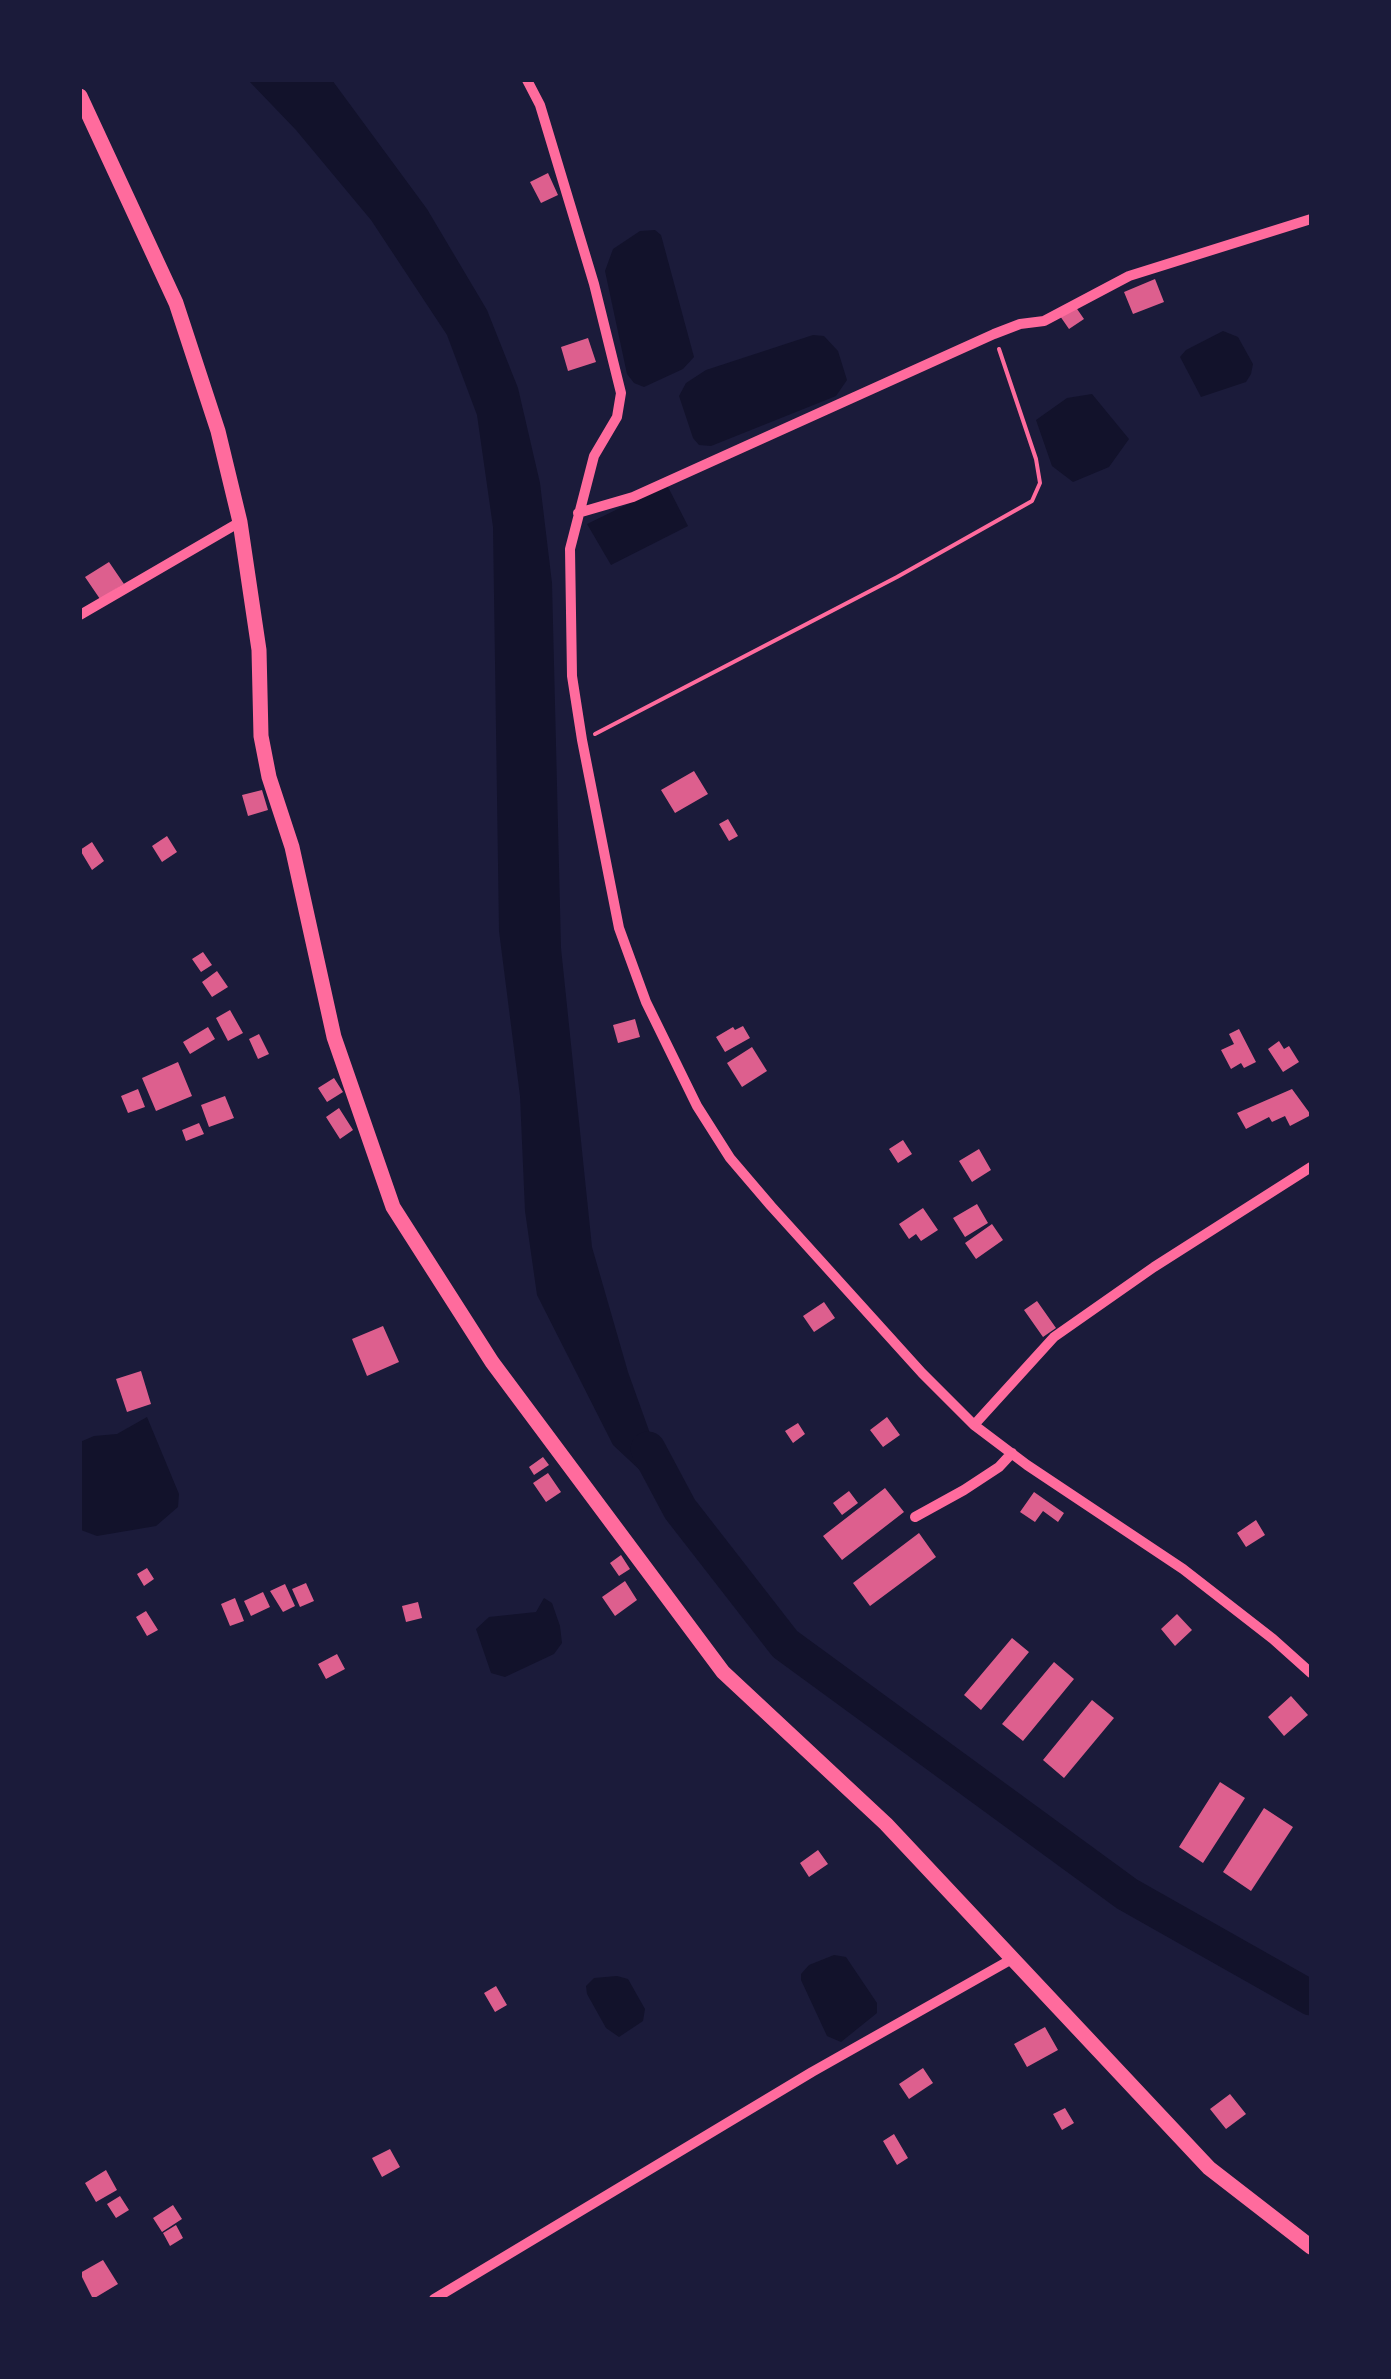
<!DOCTYPE html>
<html>
<head>
<meta charset="utf-8">
<style>
  body { margin:0 }
  #map { position:relative; width:1391px; height:2379px; overflow:hidden; background:#1b1b3a; font-family:"Noto Serif",serif }
  canvas { display:block }
  .frame { position:absolute; inset:0; border:82px solid #1b1b3a; pointer-events:none }
</style>
</head>
<body>
<div id="map">
<canvas width="1391" height="2379"></canvas>
<div class="frame"></div>
</div>
<script>
const ctx = document.querySelector('canvas').getContext('2d');
ctx.lineJoin = 'round';
function fill(path, color) { ctx.fillStyle = color; ctx.fill(path, 'evenodd'); }
const toPath = rows => new Path2D(rows.map(r => 'M' + r).join(''));
function strokePath(path, color, width, dash) { ctx.strokeStyle = color; ctx.lineWidth = width; ctx.lineCap = dash ? 'butt' : 'round'; ctx.setLineDash(dash || []); ctx.stroke(path); }
fill(toPath([
  [248,80,332,80,427,209,487,310,518,388,540,483,552,583,561,948,592,1247,628,1372,675,1503,613,1445,537,1295,525,1211,520,1096,499,931,493,527,477,415,447,335,371,220,296,130],
  [655,230,661,235,694,357,683,369,644,387,634,383,627,374,605,271,613,249,640,231],
  [1223,331,1238,337,1253,364,1251,374,1246,382,1201,397,1180,357,1186,350],
  [813,335,824,336,838,351,847,380,836,396,711,446,699,445,693,438,679,396,686,383,706,370],
  [1092,394,1129,439,1109,467,1073,482,1052,466,1036,420,1067,398],
  [667,485,688,526,611,565,587,524],
  [147,1417,179,1494,178,1507,156,1526,97,1536,81,1530,80,1442,94,1436,117,1434],
  [544,1598,552,1603,560,1626,562,1643,554,1654,505,1677,491,1673,476,1629,489,1617,536,1612],
  [834,1955,846,1957,877,2003,877,2013,841,2042,827,2036,801,1980,801,1974,809,1965],
  [617,1976,628,1979,645,2009,643,2021,619,2037,606,2028,587,1994,586,1986,594,1978]
]), '#12122b');
strokePath(toPath([
  [648,1449,680,1509,785,1644,1127,1894,1311,1998]
]), '#12122b', 35);
fill(toPath([
  [548,173,558,195,541,203,530,182],
  [1155,279,1164,302,1133,314,1124,292],
  [1075,306,1084,319,1069,329,1060,316],
  [588,338,596,362,568,371,561,347],
  [109,562,124,584,100,599,85,577],
  [694,771,708,794,675,813,661,790],
  [262,790,268,810,248,816,242,795],
  [728,819,738,836,729,841,719,824],
  [167,836,177,852,162,862,152,846],
  [92,842,104,861,92,870,80,850],
  [203,952,212,965,201,972,192,959],
  [217,971,228,987,212,997,202,982],
  [230,1010,243,1033,228,1041,216,1018],
  [635,1019,640,1037,618,1043,613,1025],
  [743,1026,750,1038,725,1052,716,1037,733,1027,735,1030],
  [208,1027,215,1039,190,1054,183,1042],
  [1239,1029,1256,1062,1244,1068,1241,1063,1231,1069,1221,1050,1234,1044,1229,1034],
  [259,1034,269,1054,258,1059,249,1039],
  [1279,1041,1284,1049,1289,1046,1299,1062,1283,1072,1268,1049],
  [752,1047,767,1071,742,1087,727,1063],
  [178,1062,192,1096,156,1111,142,1078],
  [334,1078,343,1092,327,1102,318,1088],
  [138,1089,145,1107,128,1113,121,1096],
  [1292,1089,1311,1115,1290,1126,1285,1116,1272,1122,1269,1117,1246,1129,1237,1113],
  [225,1096,234,1118,209,1127,201,1105],
  [339,1108,353,1130,340,1139,326,1117],
  [199,1123,204,1134,186,1141,182,1130],
  [903,1140,912,1154,898,1163,889,1149],
  [979,1149,991,1170,972,1182,959,1161],
  [977,1204,988,1223,965,1237,953,1218],
  [923,1208,938,1230,921,1241,916,1234,909,1239,899,1224],
  [992,1224,1003,1240,976,1259,965,1243],
  [1037,1301,1056,1328,1043,1337,1024,1310],
  [824,1302,835,1318,814,1332,803,1316],
  [383,1326,399,1362,367,1376,352,1339],
  [141,1371,151,1404,127,1412,116,1379],
  [887,1417,900,1435,883,1447,870,1430],
  [798,1423,805,1434,793,1443,785,1431],
  [543,1457,549,1465,534,1475,529,1467],
  [548,1473,561,1492,546,1502,533,1483],
  [885,1488,904,1512,842,1560,823,1536],
  [849,1491,858,1503,842,1515,833,1503],
  [1034,1492,1064,1513,1058,1522,1043,1511,1035,1522,1020,1512],
  [1256,1520,1265,1535,1246,1547,1237,1533],
  [919,1533,936,1557,870,1606,853,1583],
  [621,1555,630,1569,619,1576,610,1563],
  [147,1568,154,1579,144,1586,137,1574],
  [625,1581,637,1600,615,1616,602,1597],
  [306,1583,314,1601,300,1607,292,1589],
  [285,1584,295,1606,283,1612,270,1591],
  [263,1592,270,1607,251,1616,244,1601],
  [235,1598,244,1621,230,1626,221,1604],
  [418,1602,422,1618,406,1622,402,1606],
  [146,1611,158,1630,147,1636,136,1617],
  [1177,1614,1192,1630,1175,1646,1161,1629],
  [1012,1638,1029,1652,981,1710,964,1695],
  [337,1654,345,1669,326,1679,318,1664],
  [1054,1662,1074,1679,1023,1741,1002,1724],
  [1291,1696,1308,1715,1284,1736,1268,1717],
  [1092,1700,1114,1718,1064,1778,1043,1760],
  [1220,1782,1245,1798,1203,1863,1179,1847],
  [1264,1808,1293,1827,1251,1891,1223,1872],
  [818,1850,828,1864,809,1877,800,1863],
  [496,1986,507,2005,495,2012,484,1993],
  [1045,2027,1058,2050,1027,2067,1014,2044],
  [923,2068,933,2083,909,2099,899,2084],
  [1230,2094,1246,2114,1226,2129,1210,2109],
  [1065,2108,1074,2123,1062,2130,1053,2114],
  [894,2134,908,2158,897,2165,883,2141],
  [390,2149,400,2167,382,2177,372,2158],
  [106,2170,117,2190,96,2202,85,2183],
  [120,2196,129,2210,116,2218,107,2204],
  [173,2205,182,2219,162,2232,153,2218],
  [176,2225,183,2238,170,2246,163,2233],
  [103,2260,118,2284,93,2299,80,2273]
]), '#dd5f8e');
strokePath(toPath([
  [595,734,897,577,1032,501,1040,483,1036,459,999,349]
]), '#ff6b9d', 4);
strokePath(toPath([
  [527,80,540,105,594,284,621,393,617,417,594,456,570,549,572,676,582,740,619,928,646,1002,697,1106,730,1158,771,1206,922,1373,974,1425,1027,1465,1183,1569,1273,1639,1311,1673],
  [578,513,633,497,994,334,1020,324,1044,321,1129,276,1311,219],
  [80,615,240,522],
  [974,1425,1054,1337,1154,1267,1311,1167],
  [915,1517,964,1490,999,1467,1012,1453],
  [434,2299,812,2072,1012,1959]
]), '#ff6b9d', 10);
strokePath(toPath([
  [80,96,176,303,218,431,240,522,259,650,261,736,269,777,292,847,334,1037,393,1207,492,1362,723,1672,886,1824,1209,2168,1311,2247]
]), '#ff6b9d', 15);
</script>
</body>
</html>
